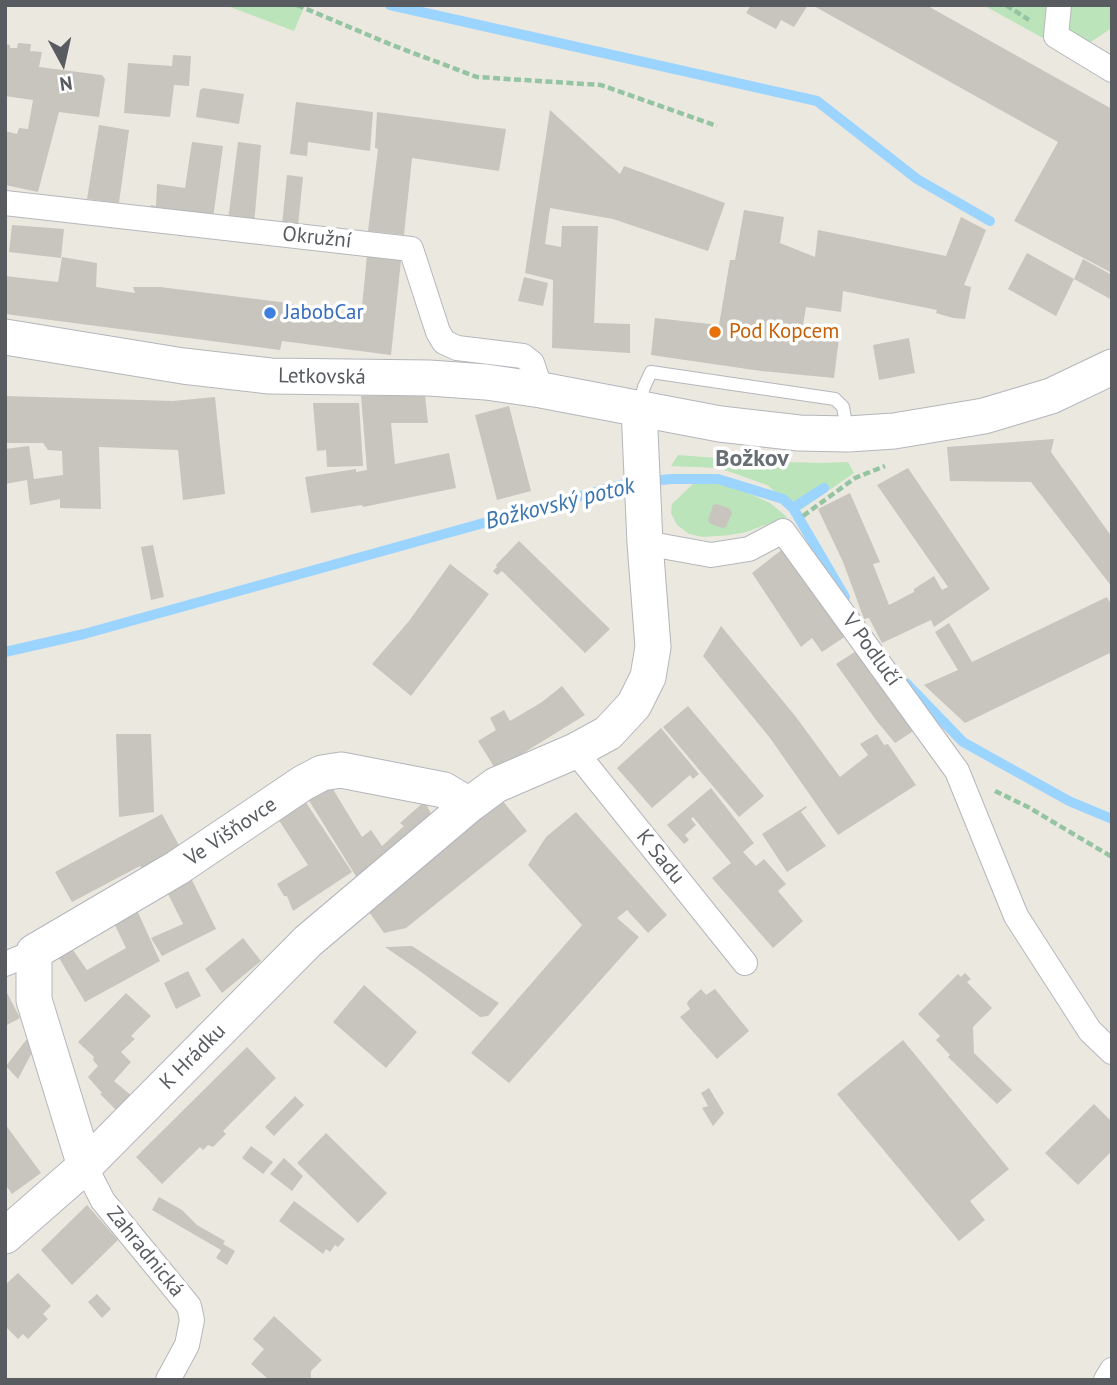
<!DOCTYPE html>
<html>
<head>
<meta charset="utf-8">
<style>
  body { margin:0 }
  #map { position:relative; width:1117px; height:1385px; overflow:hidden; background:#ebe8df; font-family:"PT Sans",sans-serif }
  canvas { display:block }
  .frame { position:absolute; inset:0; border:7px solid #585c60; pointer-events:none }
  .north { position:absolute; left:28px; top:28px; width:70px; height:70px; -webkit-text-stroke:5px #fff; paint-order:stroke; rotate:172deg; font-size:19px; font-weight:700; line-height:28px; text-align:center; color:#585c60 }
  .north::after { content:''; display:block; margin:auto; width:24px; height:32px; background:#585c60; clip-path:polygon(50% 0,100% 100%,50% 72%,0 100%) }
</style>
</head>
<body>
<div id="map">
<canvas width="1117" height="1385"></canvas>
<div class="frame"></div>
<div class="north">N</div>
</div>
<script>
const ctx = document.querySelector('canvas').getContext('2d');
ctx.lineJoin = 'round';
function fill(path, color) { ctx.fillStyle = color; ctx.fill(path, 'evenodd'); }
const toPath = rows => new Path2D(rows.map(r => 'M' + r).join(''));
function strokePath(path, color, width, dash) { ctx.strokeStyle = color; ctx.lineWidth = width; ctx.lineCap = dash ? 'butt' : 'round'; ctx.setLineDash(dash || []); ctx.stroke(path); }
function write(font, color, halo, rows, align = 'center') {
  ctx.font = font + ' "PT Sans",sans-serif'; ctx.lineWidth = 7; ctx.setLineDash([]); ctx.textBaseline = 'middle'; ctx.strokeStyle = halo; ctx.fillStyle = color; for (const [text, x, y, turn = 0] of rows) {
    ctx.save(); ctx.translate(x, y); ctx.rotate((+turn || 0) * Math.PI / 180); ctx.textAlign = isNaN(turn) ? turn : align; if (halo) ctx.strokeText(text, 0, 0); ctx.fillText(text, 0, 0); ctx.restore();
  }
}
fill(toPath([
  [225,5,305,5,294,31],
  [983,5,1112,5,1112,28,1072,54],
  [678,455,757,461,820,463,848,462,854,473,799,511,767,485,719,468,671,466],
  [696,481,730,485,770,503,787,517,746,532,730,535,703,537,689,534,677,525,671,513,672,504]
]), '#bbe4ba');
strokePath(toPath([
  [390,5,817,101,917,179,990,221],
  [793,508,824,488],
  [5,652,84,634,624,484,671,479,718,479,783,499,793,508,845,597],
  [906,683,963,742,1069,801,1112,819]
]), '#9bd4ff', 10);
fill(toPath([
  [751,5,808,5,794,27,781,20,776,29,746,13],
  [812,5,926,5,1112,109,1112,273,1014,221,1058,142],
  [18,43,31,44,30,51,42,52,39,67,102,75,105,79,99,117,59,112,38,192,5,185,5,131,17,134,19,128,28,129,33,100,5,96,5,44,10,45,10,48,17,48],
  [173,55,191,56,189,86,174,85,170,117,124,113,128,63,172,66],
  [203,88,244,94,239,124,196,117,200,90],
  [296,102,373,112,370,151,308,142,307,156,290,154],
  [550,110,620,174,624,166,725,203,708,251,613,219,550,208,545,244,561,247,562,226,598,226,594,323,630,324,630,353,552,348,553,280,525,273],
  [377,112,506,129,499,171,412,158,404,235,368,231,378,149,375,148],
  [99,125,129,130,119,203,87,199],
  [192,142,223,146,213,218,151,209,151,205,156,206,157,184,185,188],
  [238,142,261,145,254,224,228,220],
  [287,175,303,177,298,226,282,225],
  [744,210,784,217,780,243,815,257,818,230,946,256,961,217,986,230,964,285,971,287,965,319,953,318,936,313,937,310,843,291,841,312,806,307,802,331,807,329,814,331,817,335,839,338,834,378,761,371,651,355,655,318,719,325,730,260,735,260],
  [12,225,64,229,61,258,9,252],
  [1027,253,1074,279,1056,316,1008,289],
  [367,255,401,260,391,355,282,341,280,350,5,314,5,276,58,282,62,257,97,263,96,287,135,293,133,287,160,287,288,303,318,311,361,317],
  [1083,259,1112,275,1112,300,1074,279],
  [524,277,548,283,543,306,518,301],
  [909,338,915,373,879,380,873,345],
  [425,395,428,423,391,423,395,464,449,453,456,488,363,507,362,505,311,513,305,477,356,469,356,472,367,470,361,396],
  [5,396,173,401,215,397,225,494,183,500,178,450,99,447,101,509,60,508,60,499,30,505,27,480,5,484,5,449,29,446,34,479,63,475,62,451,48,450,43,443,5,443],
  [313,403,359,403,363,466,327,467,326,450,317,451],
  [509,406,531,491,497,500,475,415],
  [1054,439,1051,452,1112,537,1112,587,1031,482,950,481,947,447],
  [908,468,990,589,934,627,931,620,882,643,869,618,864,619,843,562,818,509,850,493,880,562,873,564,889,605,914,592,914,589,934,576,942,590,948,587,877,485],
  [717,504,730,509,732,513,726,527,722,528,709,523,708,520,713,505],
  [519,541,610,629,585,653,502,571,497,575,493,571,497,567,496,565],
  [153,545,164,597,151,600,141,547],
  [784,548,834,622,846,636,822,652,812,638,801,647,752,573],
  [450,564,489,594,411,696,372,664,409,621],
  [1107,597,1112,606,1112,652,965,723,924,685,958,670,935,632,949,623,972,662],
  [721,626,796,717,840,777,868,755,860,744,877,734,884,745,888,744,916,785,838,835,770,738,703,656],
  [856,651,915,730,895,743,876,720,836,664],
  [562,686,585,715,496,770,478,741,496,730,490,718,504,710,510,721,542,702],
  [688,706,764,796,739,817,663,727],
  [661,728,699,774,693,779,690,775,652,808,617,768],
  [116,734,151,734,154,812,119,817],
  [331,786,362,837,371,830,382,846,404,826,400,823,425,801,432,816,359,881,308,799],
  [711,788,754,843,743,852,756,866,764,859,786,884,778,891,803,921,773,948,712,878,731,863,693,817,691,819,696,825,685,835,689,840,684,844,667,825],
  [502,800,527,831,406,928,384,933,369,912,381,896],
  [305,801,352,872,293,911,287,896,284,896,277,884,308,865,278,819],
  [806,806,807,807,801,812,826,846,787,872,762,834],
  [576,812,667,915,648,933,627,910,617,918,639,937,509,1083,471,1053,582,925,528,865,546,837],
  [162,814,181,849,142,869,140,866,72,902,55,872],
  [191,878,216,929,162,956,151,938,183,924,167,892],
  [136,908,160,961,85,1002,59,958,73,950,87,970,126,948,112,919],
  [243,938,261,961,222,993,205,969],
  [412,946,499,1003,488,1016,480,1017,420,971,385,947],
  [188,971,201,996,176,1009,164,983],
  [965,973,971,979,967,982,992,1008,973,1027,974,1053,1012,1090,997,1104,948,1057,950,1055,936,1040,940,1036,918,1014,958,974,961,977],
  [364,985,417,1032,386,1068,333,1022],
  [5,989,20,1018,5,1026],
  [701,989,706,995,715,989,749,1031,717,1059,680,1017,690,1009,687,1004,688,1001],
  [126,993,151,1016,131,1036,135,1039,121,1052,131,1062,114,1081,132,1096,117,1111,100,1094,102,1093,88,1077,98,1066,93,1060,94,1057,78,1042],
  [30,1035,36,1045,18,1079,6,1066],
  [903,1040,1009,1169,970,1201,985,1220,959,1241,837,1094],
  [247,1047,276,1078,223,1131,226,1134,213,1147,208,1145,203,1150,200,1147,162,1184,136,1157],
  [709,1088,724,1113,713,1126,702,1108,708,1106,701,1093],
  [295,1096,304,1105,274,1136,265,1127],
  [1094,1104,1112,1122,1112,1151,1078,1185,1045,1153],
  [5,1124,41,1173,12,1194,5,1184],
  [326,1133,387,1193,358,1223,297,1163],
  [251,1146,273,1162,263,1174,242,1158],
  [284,1158,303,1176,292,1191,270,1174],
  [159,1197,182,1210,197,1225,225,1241,223,1244,235,1251,227,1265,216,1258,221,1250,152,1210],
  [294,1201,345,1239,338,1247,335,1245,330,1252,326,1249,323,1254,279,1221],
  [87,1205,118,1240,72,1285,41,1250],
  [18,1273,51,1306,43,1314,48,1319,28,1339,23,1334,18,1339,5,1326,5,1285],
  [97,1294,111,1309,102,1318,88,1302],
  [274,1316,322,1360,311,1371,311,1380,269,1380,251,1364,264,1349,253,1339]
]), '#c8c5be');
const lane = toPath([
  [639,407,644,387,651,372,835,399,843,407,847,430]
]);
const street = toPath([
  [1059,5,1056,36,1112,70],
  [5,203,411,249,438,332,444,342,457,348,523,356,532,363,541,390],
  [645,543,711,555,749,549,783,531,957,771,1016,916,1090,1031,1112,1052],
  [575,751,745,963],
  [5,964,34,952],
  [85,1166,103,1201,189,1306,192,1320,187,1345,168,1380],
  [1106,1380,1112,1370]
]);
const secondary = toPath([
  [5,337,183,366,270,376,429,378,486,382,541,390,720,424,799,433,848,434,894,431,984,416,1051,396,1112,367],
  [85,1166,34,1000,34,952,177,868,303,783,322,773,341,770,444,790,469,805],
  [5,1236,85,1166,308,941,469,805,496,785,575,751,608,733,634,705,648,677,653,647,645,543,639,408]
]);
strokePath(lane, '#b5b7bc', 14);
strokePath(street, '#b5b7bc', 26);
strokePath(secondary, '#b3b6bc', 37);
strokePath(toPath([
  [297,5,392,45,477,77,601,85,717,126],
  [1006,5,1029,20],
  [803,516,855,478,885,466],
  [995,791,1028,807,1112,857]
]), '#94c4a1', 4.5, [7, 3.5]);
strokePath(lane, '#fff', 12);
strokePath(street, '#fff', 24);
strokePath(secondary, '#fff', 35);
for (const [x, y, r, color] of [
  [270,313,7,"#3f7fe0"],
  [715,332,7,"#e8710a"]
]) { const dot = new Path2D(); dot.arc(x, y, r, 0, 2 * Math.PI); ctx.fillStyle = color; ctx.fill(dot); strokePath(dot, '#fff', 2.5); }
write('21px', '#585c60', '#fff', [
  ["Okružní",317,238,6],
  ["Letkovská",322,377,1],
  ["V Podlučí",871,650,54],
  ["Ve Višňovce",231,832,-34],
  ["K Sadu",660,857,51],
  ["K Hrádku",193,1057,-45],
  ["Zahradnická",145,1252,51]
]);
write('21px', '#366cbe', '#fff', [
  ["JabobCar",284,313]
], 'left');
write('21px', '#c56008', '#fff', [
  ["Pod Kopcem",729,332]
], 'left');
write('italic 23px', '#3a75af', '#fff', [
  ["Božkovský potok",560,504,-14]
]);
write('bold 24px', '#696e72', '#fff', [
  ["Božkov",752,459]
]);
</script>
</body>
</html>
